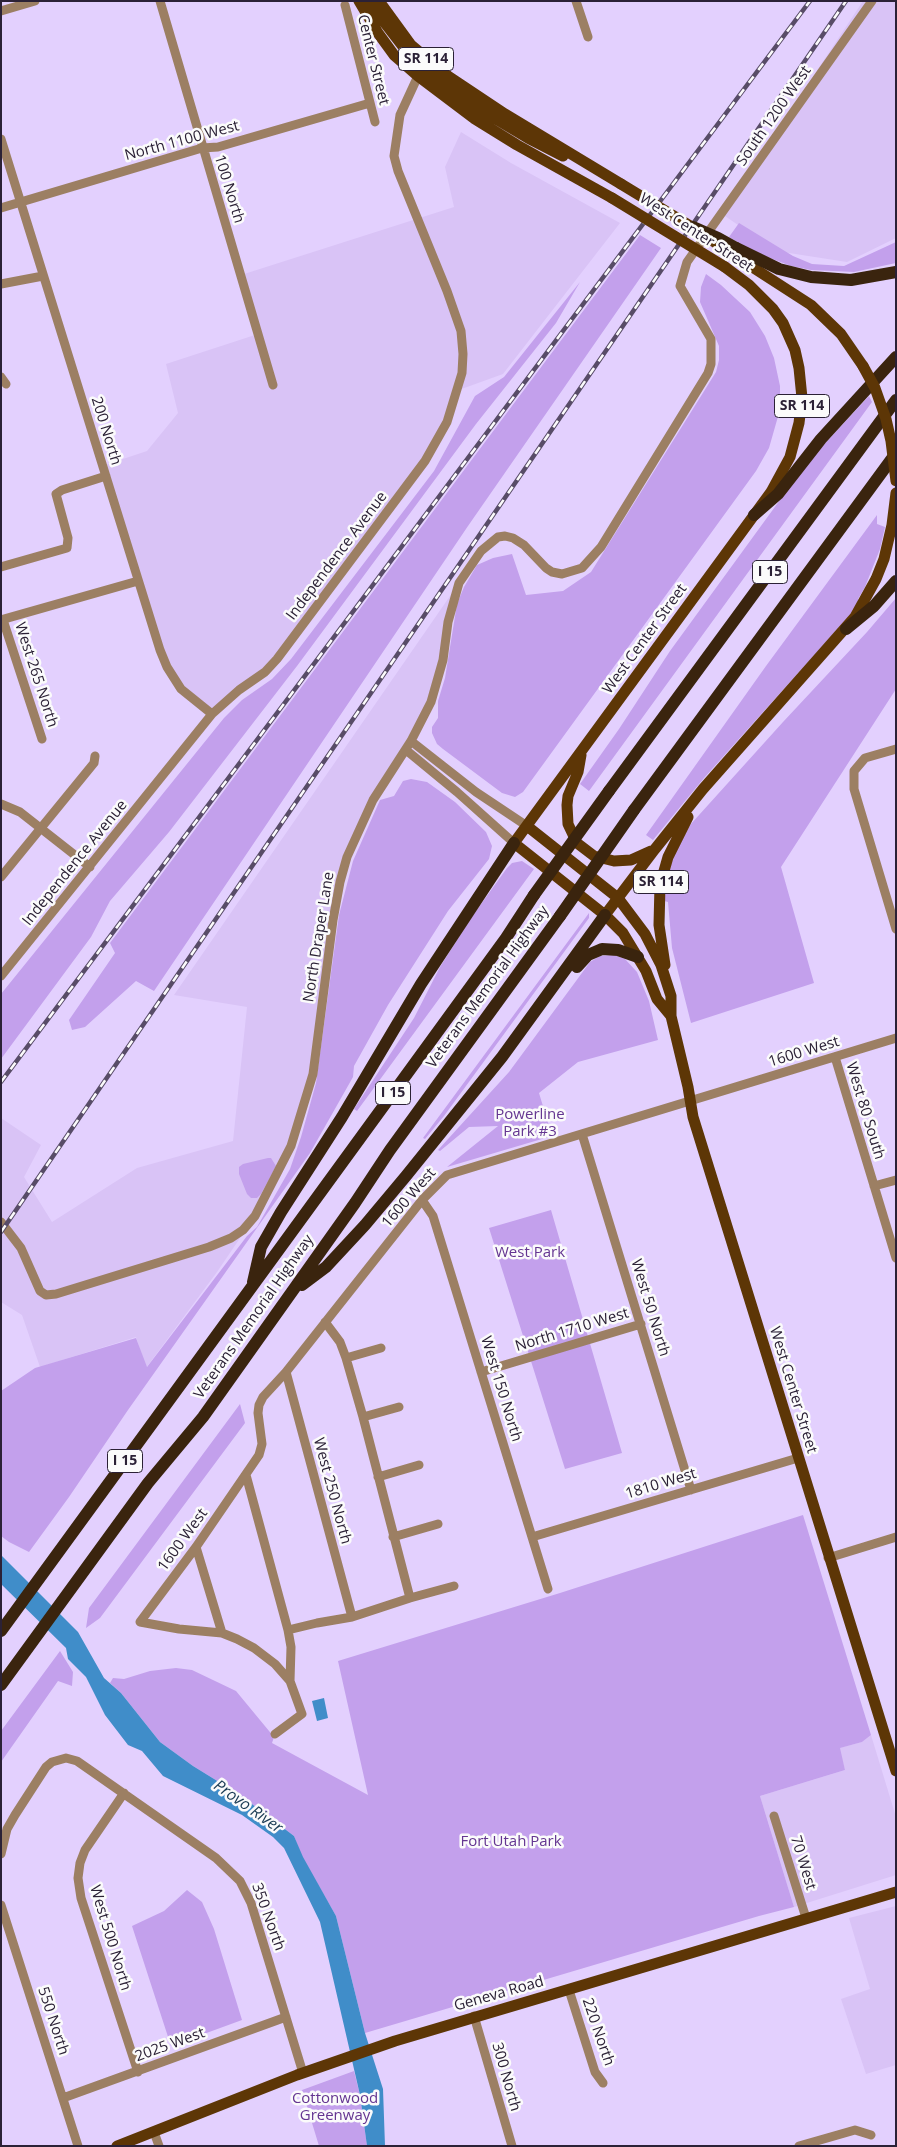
<!DOCTYPE html>
<html>
<head>
<meta charset="utf-8">
<style>
  body { margin:0 }
  #map { position:relative; width:897px; height:2147px; overflow:hidden; background:#e3d0fe; font-family:"Open Sans",sans-serif }
  canvas { display:block }
  .frame { position:absolute; inset:0; border:2px solid #2b2136; pointer-events:none }
</style>
</head>
<body>
<div id="map">
<canvas width="897" height="2147"></canvas>
<div class="frame"></div>
</div>
<script>
const ctx = document.querySelector('canvas').getContext('2d');
ctx.lineJoin = 'round';
function fill(path, color) { ctx.fillStyle = color; ctx.fill(path, 'evenodd'); }
const toPath = rows => new Path2D(rows.map(r => 'M' + r).join(''));
function strokePath(path, color, width, dash) { ctx.strokeStyle = color; ctx.lineWidth = width; ctx.lineCap = dash ? 'butt' : 'round'; ctx.setLineDash(dash || []); ctx.stroke(path); }
function write(font, color, halo, rows, align = 'center') {
  ctx.font = font + ' "Open Sans",sans-serif'; ctx.lineWidth = 5; ctx.setLineDash([]); ctx.textBaseline = 'middle'; ctx.strokeStyle = halo; ctx.fillStyle = color; for (const [text, x, y, turn = 0] of rows) {
    ctx.save(); ctx.translate(x, y); ctx.rotate((+turn || 0) * Math.PI / 180); ctx.textAlign = isNaN(turn) ? turn : align; if (halo) ctx.strokeText(text, 0, 0); ctx.fillText(text, 0, 0); ctx.restore();
  }
}
fill(toPath([
  [863,1,896,1,896,238,847,262,776,251,722,214],
  [461,132,511,163,620,223,503,374,456,391,425,461,277,659,212,714,203,707,167,667,102,466,147,451,178,413,166,364,258,334,241,275,454,207,445,167],
  [459,583,436,688,373,800,347,857,313,1074,291,1146,255,1216,217,1272,146,1368,136,1337,40,1367,22,1315,1,1302,1,1118,41,1145,24,1177,52,1222,137,1168,233,1141,247,1007,174,995],
  [871,1735,896,1817,896,1875,794,1907,760,1796,845,1770,839,1748,862,1742],
  [896,1906,896,2065,866,2074,841,1999,870,1989,849,1918]
]), '#d9c3f6');
fill(toPath([
  [739,223,793,256,812,264,844,266,896,242,896,263,854,272,811,270,791,266,754,252,729,237],
  [640,235,661,248,468,526,154,991,136,981,85,1027,72,1030,69,1020,115,953,110,943],
  [706,274,721,285,750,312,765,336,774,358,780,386,780,401,779,413,769,448,756,471,523,792,515,797,502,793,443,749,437,744,432,733,432,727,438,718,438,701,445,678,457,604,464,587,477,565,493,558,512,554,526,595,563,591,591,572,716,372,719,360,719,346,700,302,701,287],
  [580,282,556,323,476,424,297,666,169,832,110,901,91,937,1,1059,1,994,224,718,242,700,272,679,291,659,434,471,475,396,504,377],
  [869,396,872,402,589,791,580,784,619,729,670,651,785,493,818,451],
  [877,515,877,524,885,527,880,549,865,587,858,599,859,602,850,615,704,778,653,840,646,835,766,666],
  [896,598,896,689,781,867,814,983,691,1023,672,948,668,902,664,901,672,859,690,825,783,722,867,632],
  [411,779,427,782,455,802,486,832,492,846,489,859,448,911,388,1005,354,1066,353,1077,310,1153,128,1410,69,1497,29,1552,9,1542,1,1536,1,1391,35,1368,136,1338,147,1367,247,1236,257,1227,290,1169,301,1137,316,1083,339,915,353,861,380,800,394,796,403,781],
  [522,861,534,869,357,1111,354,1109,414,1018,440,967,471,918,507,868,512,863],
  [589,913,589,918,444,1116,425,1139,423,1138],
  [614,955,625,959,637,972,649,1001,658,1040,578,1062,539,1093,552,1136,447,1167,498,1126,469,1127,440,1151,438,1150,509,1072,590,962,600,956],
  [268,1158,271,1158,276,1166,261,1194,257,1198,251,1198,247,1194,239,1174,239,1167,243,1164],
  [551,1210,622,1453,565,1469,489,1228],
  [240,1404,245,1423,100,1618,86,1628,89,1608],
  [803,1515,871,1735,862,1742,840,1748,845,1770,760,1796,794,1907,759,1916,365,2033,336,1916,302,1857,294,1836,240,1795,193,1766,160,1742,121,1693,110,1683,113,1678,124,1679,150,1671,176,1668,192,1670,236,1691,274,1737,272,1743,368,1795,338,1661,560,1593],
  [60,1651,73,1672,72,1686,58,1681,1,1762,1,1731],
  [187,1890,202,1902,214,1929,242,2020,171,2046,132,1926,164,1911],
  [354,2071,360,2095,367,2146,319,2146,302,2090]
]), '#c3a0ec');
fill(toPath([
  [1,1555,78,1632,104,1678,121,1693,160,1742,193,1766,240,1795,294,1836,303,1857,336,1916,365,2033,383,2089,385,2146,367,2146,360,2095,320,1922,284,1848,273,1837,242,1815,163,1776,142,1751,128,1745,105,1715,86,1677,68,1659,66,1648,1,1584],
  [324,1698,328,1718,317,1721,312,1701]
]), '#408dc9');
strokePath(toPath([
  [160,1,273,385],
  [576,1,588,37],
  [345,5,375,122],
  [1,11,35,1],
  [1,139,160,650,167,667,181,689,212,714],
  [1,208,202,148,218,147,370,103],
  [1,284,43,276],
  [1,377,6,384],
  [1,567,67,548,68,538,56,494,62,490,106,476],
  [1,620,138,581],
  [3,620,42,739],
  [411,741,476,792,527,826],
  [896,749,865,758,854,771,854,789,896,929],
  [406,750,457,792,514,843],
  [1,804,20,812,90,867],
  [1,877,94,763,95,756],
  [1,976,212,714,239,690,265,672,277,659,425,461,447,422,462,373,463,354,461,331,447,291,398,171,394,156,400,115,418,76],
  [835,1057,896,1258],
  [582,1134,691,1490],
  [874,1186,896,1180],
  [422,1200,433,1216,548,1589],
  [1,1222,21,1248,40,1291,46,1295,56,1294,209,1247,231,1238,243,1230,255,1216,291,1146,313,1074,333,920,340,882,347,857,373,800,411,741,431,702,443,660,448,622,459,583,481,551,498,537,505,536,513,538,524,545,546,568,552,572,562,574,582,568,601,547,708,373,711,364,711,339,680,286,687,262,872,1],
  [325,1322,340,1342,346,1358,363,1417,410,1598],
  [346,1358,381,1348],
  [286,1372,352,1617],
  [481,1372,641,1324],
  [363,1417,399,1407],
  [246,1475,288,1630,291,1647,290,1681,302,1714,275,1734],
  [378,1477,419,1465],
  [393,1537,438,1524],
  [532,1537,798,1458],
  [196,1547,222,1633],
  [828,1558,896,1537],
  [288,1630,317,1623,352,1617,410,1598,454,1586],
  [290,1681,275,1664,254,1648,237,1639,222,1633,179,1629,140,1622,196,1547,259,1455,262,1444,258,1413,259,1405,263,1397,286,1372,422,1200,447,1175,896,1038],
  [124,1793,85,1850,80,1863,78,1878,81,1898,138,2072],
  [774,1816,806,1918],
  [1,1854,7,1829,15,1815,46,1767,52,1762,66,1758,77,1761,216,1858,240,1881,251,1903,303,2073],
  [1,1905,78,2146],
  [569,1990,595,2072,603,2083],
  [474,2016,512,2146],
  [63,2098,286,2017],
  [154,2132,159,2146],
  [799,2146,855,2130,871,2135]
]), '#9c7f63', 9);
strokePath(toPath([
  [359,1,378,33,394,55,418,76,475,119,517,145,612,198],
  [371,1,384,22,415,62,418,76],
  [379,1,411,45,448,76,505,114,621,184],
  [418,76,430,75,481,110,528,138,563,156],
  [732,254,811,305,841,334,863,366],
  [581,755,578,772,568,796,567,805,568,824,577,843,594,856,614,861,631,860,651,851],
  [527,826,618,898,645,934,661,965,671,996,671,1016,688,1087,693,1117,896,1771],
  [605,915,655,849,703,789,855,617,876,579,884,559,892,525,896,493],
  [665,965,659,925,660,885,668,857,688,817],
  [671,1016,657,999,646,971,623,933,605,915,514,843,771,492,790,457,799,423,802,398,799,368,795,350,783,323,773,309,749,285,725,267],
  [117,2146,297,2075,395,2041,896,1892]
]), '#5d3606', 11);
strokePath(toPath([
  [736,248,779,269,811,277,851,280,896,272],
  [754,515,778,494,821,439,896,357],
  [846,629,874,606,896,581],
  [609,791,896,400],
  [634,810,896,453],
  [577,967,588,955,602,949,618,950,638,957],
  [253,1282,261,1247,281,1212,342,1117,421,984,514,843],
  [302,1285,326,1267,365,1225,406,1176,502,1057,605,915],
  [1,1631,506,938,534,895],
  [1,1685,148,1483,203,1417,355,1203,390,1150,560,916]
]), '#3a240e', 12);
const rail = toPath([
  [1,1082,810,1],
  [1,1232,846,1]
]);
strokePath(rail, '#584c67', 4.5);
strokePath(rail, '#fbfbfb', 2.5, [8]);
strokePath(toPath([
  [621,184,700,232],
  [612,198,725,267],
  [713,241,732,254],
  [863,366,875,388,886,419,891,441,896,481]
]), '#5d3606', 11);
strokePath(toPath([
  [693,227,718,238,736,248],
  [534,895,609,791],
  [560,916,634,810]
]), '#3a240e', 12);
for (const [x, y, w] of [
  [426,59,55],
  [802,406,55],
  [770,572,35],
  [661,882,55],
  [393,1093,35],
  [125,1461,35]
]) { const box = new Path2D(); box.roundRect(x - w / 2, y - 11.5, w, 23, 4); ctx.fillStyle = '#fbfbfb'; ctx.fill(box); strokePath(box, '#2b2136', 1); }
write('bold 14px', '#2b2136', null, [
  ["SR 114",426,59],
  ["SR 114",802,406],
  ["I 15",770,572],
  ["SR 114",661,882],
  ["I 15",393,1093],
  ["I 15",125,1461]
]);
write('15px', '#2b2136', '#fbfbfb', [
  ["Center Street",373,60,76],
  ["South 1200 West",774,116,-55],
  ["North 1100 West",182,141,-15],
  ["100 North",229,189,73],
  ["West Center Street",696,233,33],
  ["200 North",106,431,73],
  ["Independence Avenue",337,556,-53],
  ["West Center Street",645,639,-54],
  ["West 265 North",36,675,72],
  ["Independence Avenue",75,863,-51],
  ["North Draper Lane",319,937,-81],
  ["Veterans Memorial Highway",488,987,-54],
  ["1600 West",804,1052,-17],
  ["West 80 South",865,1111,73],
  ["1600 West",409,1198,-49],
  ["West 50 North",650,1308,73],
  ["Veterans Memorial Highway",254,1317,-55],
  ["North 1710 West",572,1330,-17],
  ["West 150 North",501,1389,73],
  ["West Center Street",793,1390,73],
  ["1810 West",661,1484,-17],
  ["West 250 North",332,1491,75],
  ["1600 West",183,1540,-54],
  ["70 West",803,1863,73],
  ["350 North",268,1917,70],
  ["West 500 North",110,1938,73],
  ["Geneva Road",499,1994,-16],
  ["550 North",53,2021,72],
  ["220 North",598,2032,71],
  ["2025 West",170,2045,-20],
  ["300 North",506,2077,74]
]);
write('15px', '#643591', '#fbfbfb', [
  ["Powerline",530,1115],
  ["Park #3",530,1132],
  ["West Park",530,1253],
  ["Fort Utah Park",511,1842],
  ["Cottonwood",335,2099],
  ["Greenway",335,2116]
]);
write('italic 16px', '#1a3b54', '#fbfbfb', [
  ["Provo River",248,1807,35]
]);
</script>
</body>
</html>
